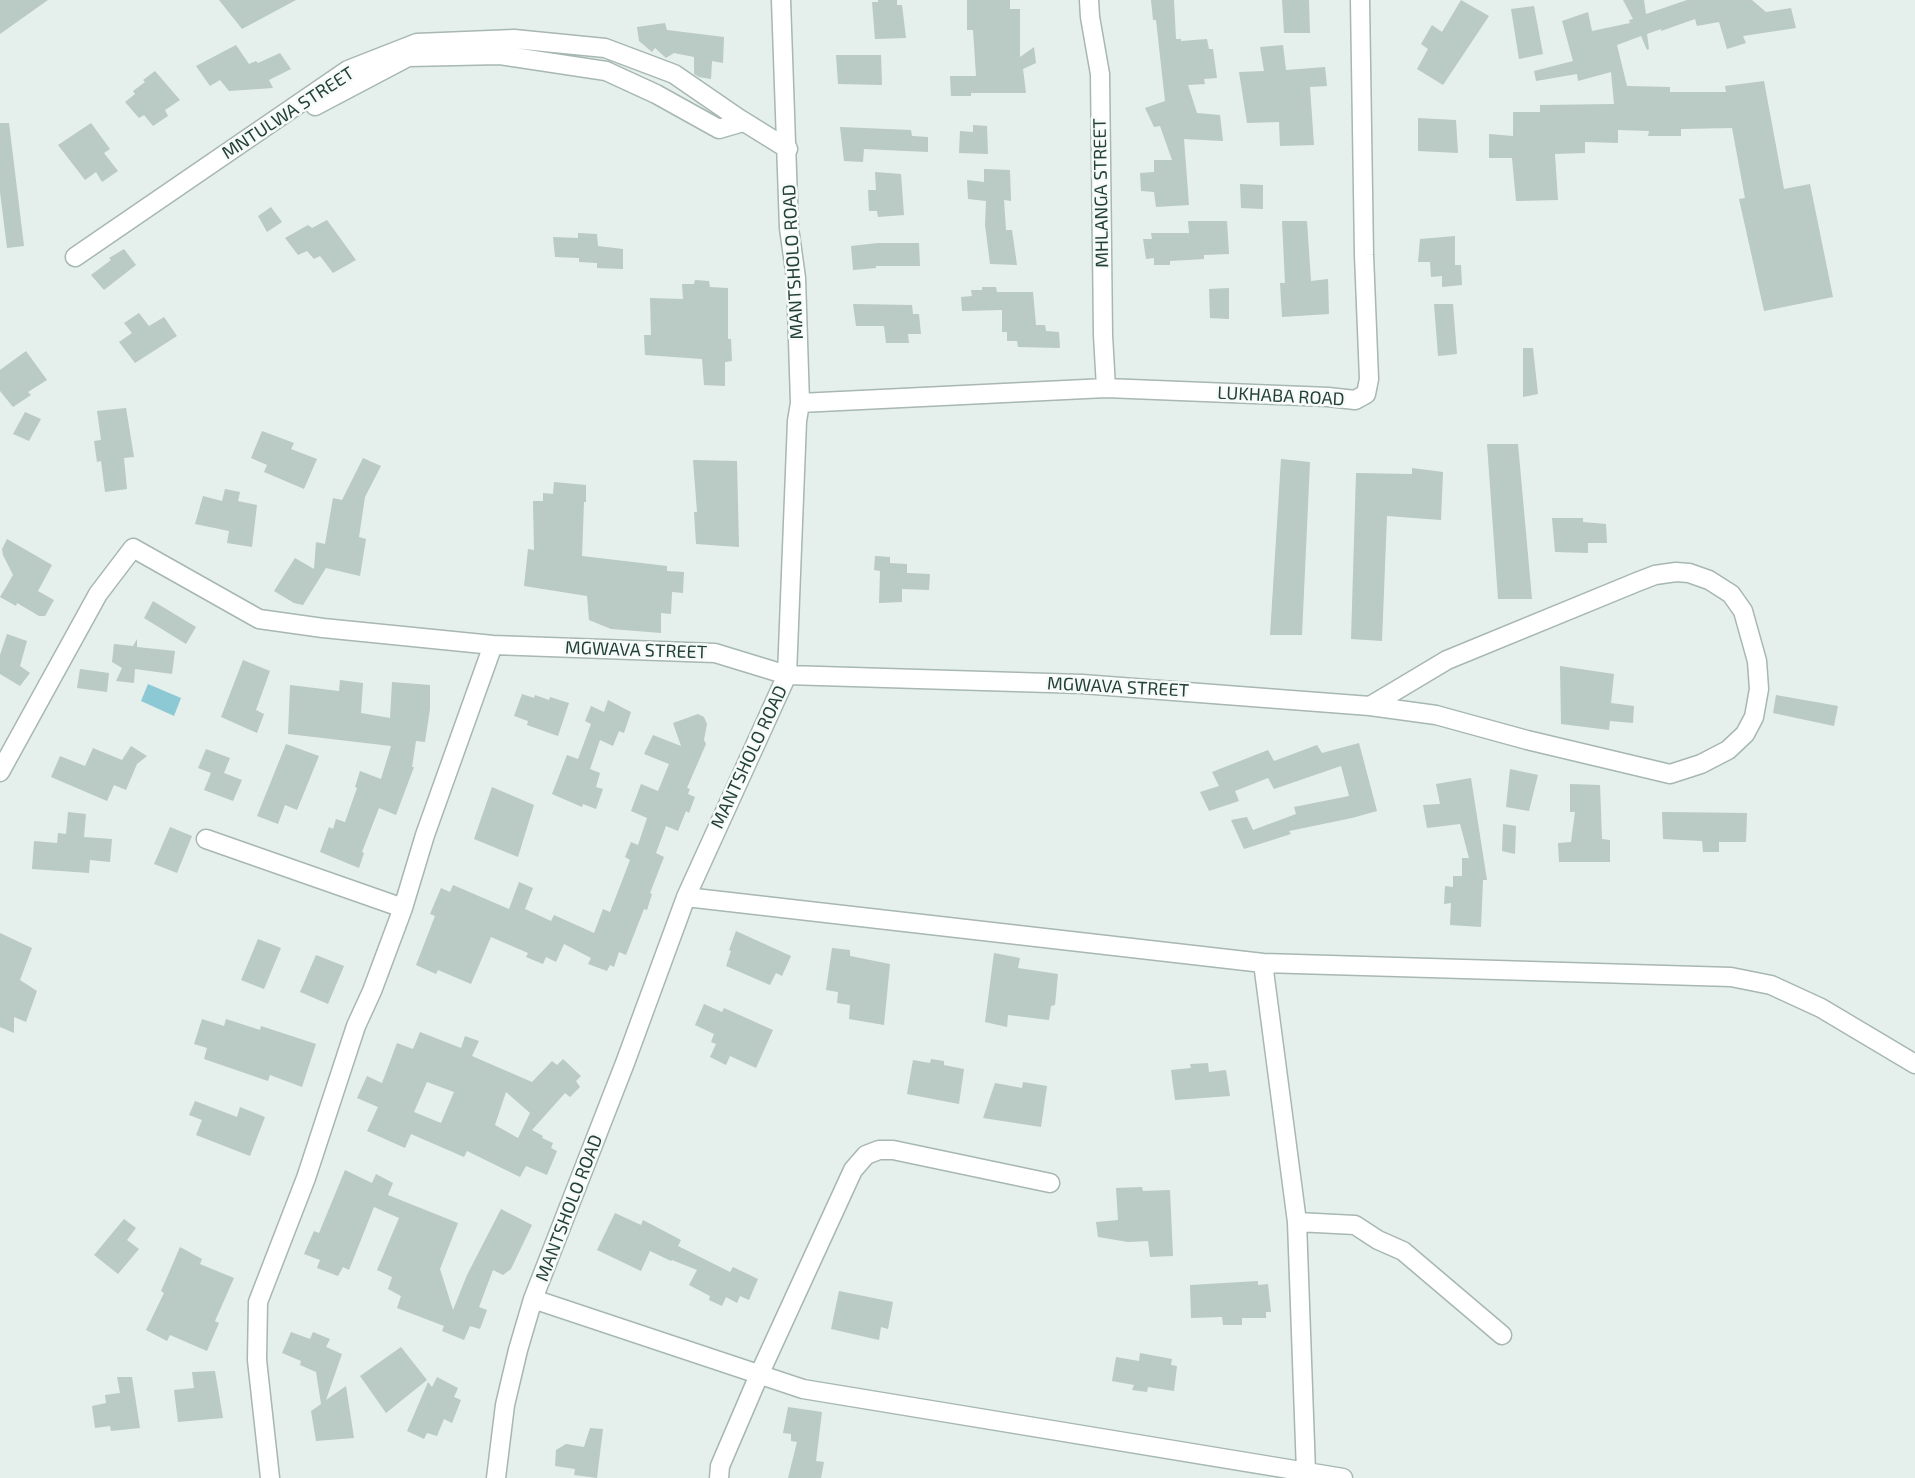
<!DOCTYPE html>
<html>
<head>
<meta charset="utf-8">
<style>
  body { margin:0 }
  canvas { display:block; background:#e5efeb }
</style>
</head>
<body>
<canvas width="1915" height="1478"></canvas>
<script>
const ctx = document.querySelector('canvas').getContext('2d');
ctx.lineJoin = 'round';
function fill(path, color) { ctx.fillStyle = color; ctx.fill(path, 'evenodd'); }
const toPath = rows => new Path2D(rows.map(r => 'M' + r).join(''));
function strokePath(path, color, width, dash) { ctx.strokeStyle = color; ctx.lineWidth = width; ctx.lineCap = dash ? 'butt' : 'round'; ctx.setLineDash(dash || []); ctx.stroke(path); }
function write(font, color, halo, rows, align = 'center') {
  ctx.font = font + ' "Exo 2",sans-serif'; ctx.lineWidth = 5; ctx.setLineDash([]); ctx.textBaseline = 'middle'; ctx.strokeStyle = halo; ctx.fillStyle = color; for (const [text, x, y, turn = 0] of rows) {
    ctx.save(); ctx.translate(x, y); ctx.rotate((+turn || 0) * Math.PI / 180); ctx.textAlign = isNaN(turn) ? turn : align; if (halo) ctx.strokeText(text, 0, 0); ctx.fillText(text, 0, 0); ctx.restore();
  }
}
fill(toPath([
  [148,684,181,698,174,716,141,701]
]), '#8dc9d4');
fill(toPath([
  [0,0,48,0,0,34],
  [219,0,296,0,242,29],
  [878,0,897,0,897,5,902,5,906,38,875,39,872,2,878,2],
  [967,0,1010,0,1010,9,1020,9,1020,57,1034,47,1036,63,1023,69,1026,93,971,93,971,96,951,96,950,76,976,76,973,30,967,30],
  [1151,0,1174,0,1176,39,1181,39,1181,41,1207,39,1209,49,1213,49,1217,78,1204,79,1205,84,1188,85,1197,113,1220,115,1223,141,1184,139,1189,205,1156,207,1154,192,1141,191,1140,173,1154,172,1154,160,1172,160,1160,126,1154,127,1145,108,1165,101,1156,20,1153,20],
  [1282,0,1309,0,1310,33,1284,33],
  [1461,0,1489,16,1443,85,1417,69,1428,49,1421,44,1432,25,1442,32],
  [1623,0,1644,0,1646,14,1687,0,1752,0,1766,12,1791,8,1796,28,1743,36,1746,43,1727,49,1719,22,1697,26,1695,19,1661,31,1661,29,1647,34,1649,49,1647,50,1641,36,1617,45,1627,86,1670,87,1670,92,1726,92,1725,86,1764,81,1784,189,1810,184,1833,297,1764,311,1739,199,1745,198,1732,128,1681,129,1681,136,1648,136,1649,131,1618,130,1618,143,1585,142,1585,153,1555,154,1558,200,1516,201,1512,158,1489,158,1489,134,1513,136,1513,112,1540,112,1540,105,1614,104,1611,72,1578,81,1577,74,1536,81,1534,71,1573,61,1562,21,1588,12,1592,31,1630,23,1629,20,1633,19],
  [1534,6,1543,54,1519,59,1511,9],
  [665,23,667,30,724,37,723,63,712,61,711,79,699,77,694,74,694,57,674,53,666,58,655,48,652,52,639,41,637,27],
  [236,45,249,64,256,61,258,63,280,53,291,69,269,80,273,88,229,91,220,80,210,86,196,66],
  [1283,45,1286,70,1325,67,1327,86,1310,87,1314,145,1280,146,1279,122,1247,123,1239,72,1264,71,1260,47],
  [836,55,881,55,882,85,838,84],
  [155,71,180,100,165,110,168,116,153,126,144,115,139,118,125,102,135,94,133,91,145,82,143,80],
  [1418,118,1456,120,1458,153,1418,151],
  [0,123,9,123,24,246,7,248,0,192],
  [91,123,110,149,104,153,118,171,102,182,96,172,85,180,58,145],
  [973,125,987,126,988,154,959,153,960,131,973,132],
  [840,127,911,130,912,136,928,137,928,152,864,149,863,162,844,161],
  [984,169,1010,170,1011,201,1004,200,1006,230,1012,230,1017,265,990,264,985,225,986,201,968,199,967,180,984,182],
  [875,172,901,174,904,215,878,217,877,211,869,211,868,190,876,190],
  [1240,184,1263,185,1263,209,1241,208],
  [271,207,282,222,267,232,258,216],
  [327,220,356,260,333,273,320,256,314,259,307,251,298,255,285,238,308,225,312,228],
  [1188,221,1227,221,1229,254,1204,255,1204,259,1170,261,1170,265,1154,265,1154,258,1146,259,1143,239,1152,239,1151,233,1189,233],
  [1282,221,1307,221,1311,281,1328,279,1329,314,1282,317,1280,283,1285,283],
  [578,233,597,234,598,246,623,249,623,269,597,268,597,263,579,262,579,258,555,257,553,237,578,238],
  [1455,236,1455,265,1461,265,1462,285,1442,287,1442,276,1431,277,1430,262,1418,262,1420,239],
  [878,243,919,243,920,266,876,266,876,268,853,270,851,246],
  [124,249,136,265,104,290,91,275,111,260,109,258],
  [695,280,709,281,710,287,728,288,728,339,731,339,732,361,725,362,725,386,704,385,702,359,645,355,644,335,651,335,650,298,683,299,682,284,694,284],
  [982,287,996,287,997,292,1033,292,1036,325,1045,325,1046,331,1059,332,1060,348,1018,347,1017,341,1007,341,1007,332,1002,332,1002,310,962,311,961,297,972,296,971,290,982,290],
  [1229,288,1229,319,1210,318,1209,289],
  [853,304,912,305,913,314,919,314,921,334,908,334,909,343,886,343,884,326,856,326],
  [1434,304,1453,304,1457,354,1438,356],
  [139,313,149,326,164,317,177,336,135,363,119,342,132,333,124,323],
  [1523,348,1533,348,1538,394,1523,397],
  [26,351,47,380,28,392,31,395,13,407,0,391,0,370],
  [126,408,134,457,124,458,127,489,105,492,101,461,97,462,94,441,101,440,97,411],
  [25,412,41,419,29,441,13,434],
  [262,431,294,443,291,449,317,459,304,489,264,472,267,465,251,458],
  [1487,444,1518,444,1532,599,1498,599],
  [363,458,381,466,365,497,359,537,366,539,360,576,326,568,303,605,294,603,274,591,295,558,314,569,316,542,325,544,333,498,342,500],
  [1281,459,1310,462,1302,635,1270,635],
  [693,460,737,461,739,547,696,544,694,512,697,512],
  [1412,468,1443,472,1441,520,1387,516,1382,641,1351,639,1356,473,1412,474],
  [554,482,586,485,586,502,584,502,582,556,667,566,667,571,684,572,683,593,672,592,671,614,661,613,661,633,611,629,589,620,587,596,524,586,528,549,534,550,533,501,543,501,543,493,553,494],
  [225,489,240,492,238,501,257,505,252,547,227,543,229,531,195,524,203,496,222,501],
  [1552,518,1583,518,1583,522,1606,524,1607,543,1588,543,1588,553,1555,552],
  [7,539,52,565,38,591,54,600,45,616,39,616,17,603,16,606,0,597,13,575,3,555,2,549],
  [875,556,890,557,890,563,907,564,907,573,930,574,929,590,902,589,902,602,879,603,880,571,874,570],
  [153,601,196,627,186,644,144,618],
  [7,634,27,641,20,666,30,673,20,686,0,674,0,655],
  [137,639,137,647,175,651,172,674,135,669,134,683,116,681,122,668,112,662,114,644,133,646],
  [243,660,270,671,256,710,264,714,257,733,221,717],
  [1560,666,1614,674,1611,703,1634,706,1633,723,1610,721,1609,730,1561,724],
  [80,669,109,673,107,692,77,688],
  [340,680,363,683,361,713,390,718,392,682,430,685,430,709,425,742,416,741,412,767,414,767,396,815,379,808,362,852,364,853,359,868,320,852,329,827,333,829,336,819,345,822,357,788,355,787,360,771,381,779,391,746,288,734,290,685,339,691],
  [522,694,534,698,535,695,549,700,550,697,569,703,558,736,527,725,528,721,514,716],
  [1776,695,1838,706,1834,726,1773,713],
  [608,700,631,712,624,733,619,731,613,746,600,740,590,769,600,773,596,787,603,789,596,809,583,804,582,807,552,794,567,755,578,759,591,724,585,721,591,706,604,712],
  [698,714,704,717,707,724,704,740,706,744,687,788,690,789,688,794,695,797,689,813,686,811,678,831,666,826,656,853,664,857,650,893,652,894,647,910,644,909,626,955,619,952,614,967,610,965,607,971,588,964,591,958,564,944,556,962,546,957,543,964,526,957,528,953,491,937,471,984,438,970,436,974,416,965,435,916,430,914,441,888,450,892,453,885,509,909,519,882,533,888,525,909,551,921,554,915,594,933,603,909,610,912,630,860,625,857,631,842,638,845,647,818,631,811,641,784,658,791,669,764,644,754,653,735,681,746,673,723],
  [1359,743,1377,811,1352,818,1289,831,1291,834,1244,849,1231,820,1247,817,1253,830,1296,814,1294,807,1349,796,1341,766,1274,789,1268,778,1235,791,1239,801,1209,811,1200,792,1219,786,1212,772,1268,750,1274,761,1317,745,1322,753],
  [286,744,319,756,297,810,285,805,278,824,257,816],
  [131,746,147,756,137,764,126,790,114,785,107,801,51,777,60,756,85,766,93,748,122,760],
  [206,749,230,758,224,773,242,780,233,801,204,790,211,773,198,768],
  [1510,769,1538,775,1529,811,1506,807],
  [1471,778,1487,880,1483,880,1481,927,1450,925,1451,903,1444,904,1445,886,1453,887,1453,876,1462,876,1462,858,1469,858,1460,824,1427,828,1423,805,1440,804,1436,784],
  [1570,784,1600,785,1602,839,1610,840,1610,862,1559,862,1558,843,1571,842,1575,812,1570,812],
  [492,787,534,805,518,857,474,839],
  [68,812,86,814,84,837,112,839,110,862,90,860,89,873,32,869,34,841,57,843,58,833,66,834],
  [1662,812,1747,813,1746,842,1719,842,1719,852,1703,852,1702,841,1663,839],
  [1503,824,1516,826,1515,854,1502,851],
  [170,827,192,836,177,873,154,864],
  [736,931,791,956,782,976,776,973,770,985,726,966,731,951,729,950],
  [0,933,32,948,20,980,37,991,26,1022,14,1017,14,1033,0,1027],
  [258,939,281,948,264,989,241,980],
  [832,948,850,950,850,956,890,964,884,1025,849,1019,850,1005,837,1003,838,992,826,990],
  [994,953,1020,958,1018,968,1058,974,1055,1005,1051,1006,1049,1020,1008,1015,1007,1027,985,1022],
  [316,955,344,966,328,1004,300,992],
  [704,1004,722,1012,724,1008,773,1030,756,1068,730,1056,726,1065,710,1057,716,1044,711,1042,714,1034,695,1025],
  [202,1019,224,1026,226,1019,260,1030,261,1026,316,1044,302,1087,270,1075,268,1081,204,1059,207,1048,194,1044],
  [420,1032,461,1048,465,1036,479,1041,472,1056,532,1082,552,1061,557,1065,563,1059,581,1076,576,1081,580,1087,570,1097,565,1093,532,1130,543,1136,542,1138,553,1143,551,1148,557,1151,547,1175,526,1166,520,1177,467,1151,464,1157,411,1134,405,1148,367,1131,378,1107,357,1098,367,1076,382,1083,397,1043,413,1049],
  [427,1082,454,1092,441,1123,414,1112],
  [506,1092,530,1113,518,1138,495,1125],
  [931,1059,944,1061,944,1065,964,1069,959,1104,907,1094,913,1060,930,1063],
  [1208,1063,1209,1072,1226,1070,1230,1096,1175,1100,1171,1070,1191,1068,1190,1064],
  [1023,1082,1047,1086,1041,1127,983,1118,995,1083,1022,1088],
  [195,1101,237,1117,240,1107,265,1117,250,1156,196,1135,202,1120,189,1115],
  [345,1170,372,1183,376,1174,393,1183,388,1195,458,1223,440,1269,453,1310,467,1275,501,1209,532,1225,511,1269,503,1275,493,1270,479,1307,487,1310,480,1329,470,1326,464,1340,442,1331,444,1326,397,1308,401,1296,388,1289,392,1277,377,1270,399,1218,374,1207,349,1270,343,1267,338,1276,317,1268,320,1260,304,1254,314,1231,319,1233],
  [1142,1187,1143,1191,1170,1190,1173,1256,1150,1257,1148,1241,1128,1242,1098,1237,1096,1222,1118,1220,1116,1188],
  [615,1213,641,1225,643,1220,681,1240,678,1246,730,1272,733,1267,758,1279,749,1300,740,1296,737,1303,726,1297,722,1306,709,1300,710,1296,689,1285,697,1270,672,1260,671,1261,650,1251,641,1271,597,1250],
  [124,1219,136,1228,127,1240,139,1249,118,1274,94,1255],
  [180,1247,202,1259,200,1264,234,1278,215,1321,219,1323,207,1351,170,1335,167,1341,146,1330,164,1293,161,1291],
  [1258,1281,1258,1285,1268,1284,1271,1312,1266,1312,1266,1318,1242,1318,1242,1325,1223,1325,1222,1317,1191,1318,1190,1285],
  [839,1291,893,1302,888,1329,881,1327,879,1340,831,1329],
  [291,1332,310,1339,313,1332,330,1339,326,1347,342,1354,326,1400,346,1386,354,1438,316,1441,311,1411,321,1404,316,1372,300,1365,301,1361,282,1353],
  [401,1347,427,1380,386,1413,360,1376],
  [1140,1353,1172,1359,1171,1365,1177,1366,1174,1391,1148,1387,1147,1392,1132,1390,1134,1385,1112,1381,1116,1357,1139,1361],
  [215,1371,223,1418,178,1422,174,1390,194,1388,192,1372],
  [117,1377,132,1377,140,1428,111,1431,110,1426,95,1428,92,1406,106,1403,105,1395,120,1393],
  [437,1377,458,1388,454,1397,461,1400,452,1423,444,1419,437,1436,427,1433,424,1439,407,1431,428,1382,432,1387],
  [788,1407,822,1412,816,1461,824,1462,821,1478,788,1478,797,1442,791,1441,791,1434,783,1433],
  [590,1428,603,1429,597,1478,574,1475,575,1469,555,1466,556,1450,566,1444,584,1447]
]), '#bacac4');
const street = toPath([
  [1089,0,1090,17,1100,74,1103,335,1106,388],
  [315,106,408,57,500,55,606,71,656,94,719,129,743,122],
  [75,257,348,70,417,43,514,39,605,48,674,74,738,118,788,149],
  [800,403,1106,388,1328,397,1355,400,1366,394,1369,379,1364,255,1360,0],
  [0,772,98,594,133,548,259,619,323,628,493,645,715,653,787,675,1082,684,1370,706,1436,715,1527,740,1670,774,1701,764,1728,750,1745,734,1754,717,1759,689,1757,661,1743,611,1731,594,1709,580,1689,573,1676,572,1655,575,1637,582,1447,660,1370,706],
  [206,839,403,908],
  [686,897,1263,963,1731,977,1771,985,1821,1008,1915,1064],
  [1263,963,1297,1222,1306,1472],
  [1297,1222,1355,1225,1378,1240,1403,1251,1502,1335],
  [533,1299,803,1389,1343,1478],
  [270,1478,257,1360,258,1302,306,1178,356,1026,372,991,403,908,425,835,493,645],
  [496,1478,505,1405,518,1350,533,1299,625,1063,686,897,787,675,797,421,800,403,796,278,789,228,781,0],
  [719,1478,720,1466,759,1375,853,1170,866,1155,879,1150,893,1150,1050,1183]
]);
strokePath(street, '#a7b7b2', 21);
strokePath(street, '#fff', 18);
write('18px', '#244139', '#f6fbf9', [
  ["MNTULWA STREET",288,113,-33],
  ["MHLANGA STREET",1101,193,-91],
  ["MANTSHOLO ROAD",793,262,-93],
  ["LUKHABA ROAD",1281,396,3],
  ["MGWAVA STREET",636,650,2],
  ["MGWAVA STREET",1118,687,3],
  ["MANTSHOLO ROAD",749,757,-65],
  ["MANTSHOLO ROAD",569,1208,-69]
]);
</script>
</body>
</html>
